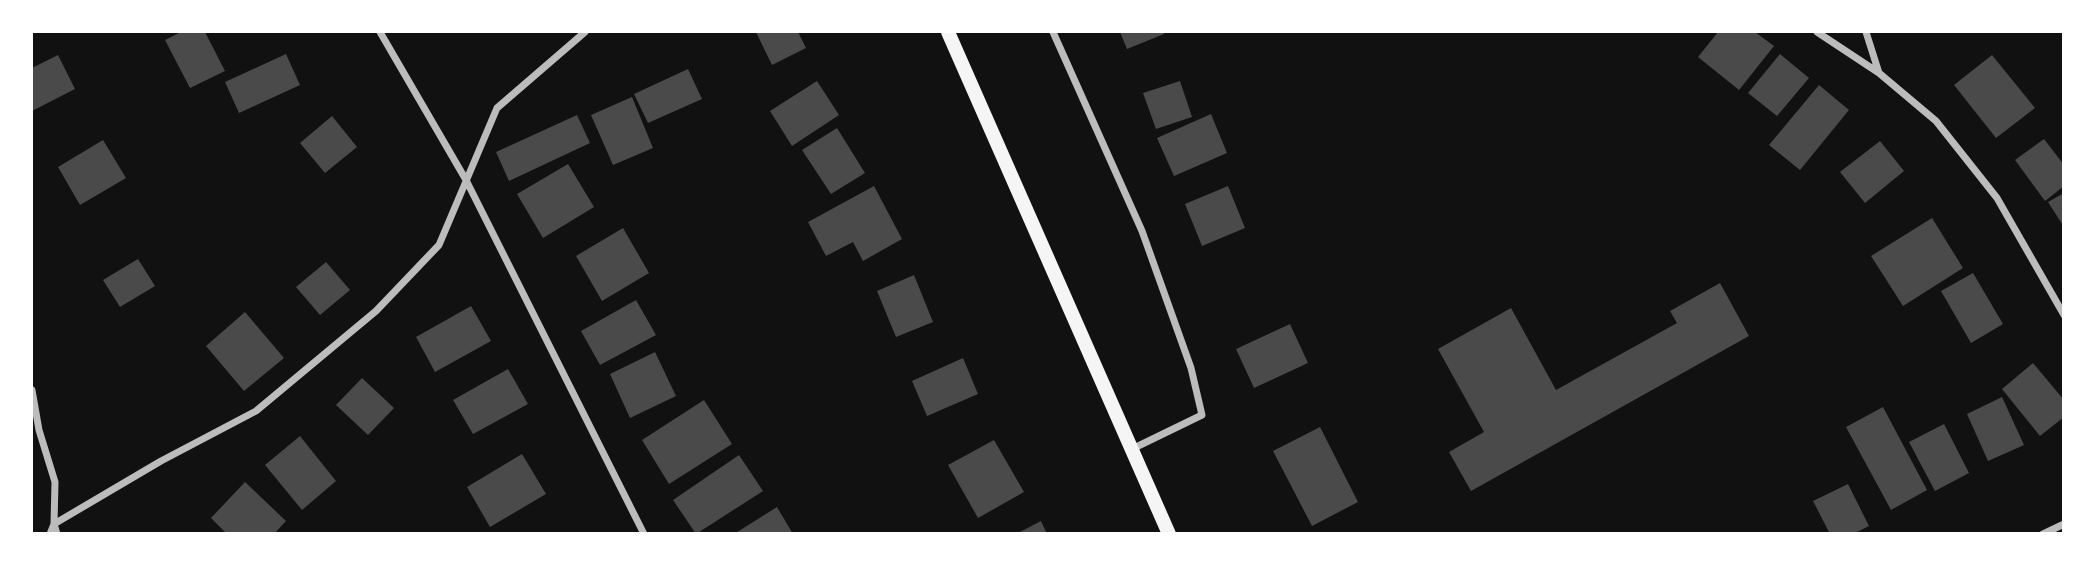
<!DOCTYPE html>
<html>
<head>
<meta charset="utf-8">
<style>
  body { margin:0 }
  #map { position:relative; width:2095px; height:565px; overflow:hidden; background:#111; font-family:Barlow,sans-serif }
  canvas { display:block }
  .frame { position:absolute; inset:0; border:33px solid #fff; pointer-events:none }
</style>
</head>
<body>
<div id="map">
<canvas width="2095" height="565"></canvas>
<div class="frame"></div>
</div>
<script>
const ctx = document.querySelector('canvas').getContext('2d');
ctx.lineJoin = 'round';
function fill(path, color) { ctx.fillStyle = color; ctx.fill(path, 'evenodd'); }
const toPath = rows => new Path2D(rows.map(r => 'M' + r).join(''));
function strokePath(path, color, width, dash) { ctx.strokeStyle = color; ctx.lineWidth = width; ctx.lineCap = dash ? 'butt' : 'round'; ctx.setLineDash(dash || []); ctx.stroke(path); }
fill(toPath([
  [181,32,205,32,225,71,190,88,165,40],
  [756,32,798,32,806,48,772,65],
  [1120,32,1163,32,1164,34,1127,49],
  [1718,32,1755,32,1774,46,1739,90,1698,57],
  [286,54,300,85,239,113,225,82],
  [1780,54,1809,78,1777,116,1748,93],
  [58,55,75,89,32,111,32,68],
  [1992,55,2035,108,1996,138,1954,85],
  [688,69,702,99,648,123,634,94],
  [817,81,839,115,792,146,770,111],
  [1180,81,1192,117,1156,129,1143,93],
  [1819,85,1849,110,1800,170,1769,145],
  [632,97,653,148,613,165,591,115],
  [1211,114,1227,153,1174,176,1157,138],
  [577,115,590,143,509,181,496,152],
  [332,116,357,147,325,173,300,143],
  [837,128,865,173,831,194,802,150],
  [2044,139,2064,165,2064,186,2045,201,2015,160],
  [103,140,126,178,80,205,58,167],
  [1880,141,1904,171,1865,203,1840,172],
  [568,164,594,207,543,238,517,194],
  [874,186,902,239,863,261,853,242,826,256,808,222],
  [1228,186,1245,228,1202,246,1185,204],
  [2064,193,2064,227,2048,202],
  [1932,218,1963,268,1903,306,1871,256],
  [623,228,649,273,602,301,576,256],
  [138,259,155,286,120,307,103,280],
  [326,262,350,290,320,315,296,287],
  [1973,273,2003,324,1971,343,1941,291],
  [914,275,933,322,896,337,877,291],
  [1720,283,1749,336,1471,491,1449,452,1484,432,1438,349,1511,308,1556,390,1677,323,1670,311],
  [636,300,656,335,600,365,581,331],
  [471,306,491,341,435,372,416,337],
  [245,312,284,358,244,391,206,346],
  [1290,324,1308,363,1254,388,1236,349],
  [655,352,676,396,630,418,610,374],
  [963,358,978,394,927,416,912,381],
  [2033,363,2064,400,2064,417,2040,436,2002,389],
  [508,369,528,404,473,434,453,400],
  [362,378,394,408,368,435,336,405],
  [2002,397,2024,445,1988,461,1967,414],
  [704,400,732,444,669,484,642,440],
  [1883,407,1927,490,1891,510,1846,427],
  [1944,424,1969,473,1935,491,1909,442],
  [1320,427,1358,502,1312,526,1273,451],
  [300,436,336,481,302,510,265,465],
  [994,440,1024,492,978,518,948,465],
  [522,454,546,494,490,527,467,487],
  [739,455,763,491,696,534,673,500],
  [245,482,286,521,274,534,227,534,211,518],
  [1848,484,1869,526,1853,534,1830,534,1813,501],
  [777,507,793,534,734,534],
  [1041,521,1047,534,1016,534]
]), '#4a4a4a');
strokePath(toPath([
  [380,32,466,180,644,534],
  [1053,32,1142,231,1191,368,1202,415,1132,449],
  [1817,32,1879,73,1936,121,1997,198,2064,315],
  [1866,32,1879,73],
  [32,390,39,430,55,482,54,524,57,534],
  [50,534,54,524,161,461,256,411,376,311,439,245,497,108,585,32],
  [2043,534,2064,524]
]), '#bcbcbc', 7);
strokePath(toPath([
  [948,32,1169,534]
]), '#f5f5f5', 14);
</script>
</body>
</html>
